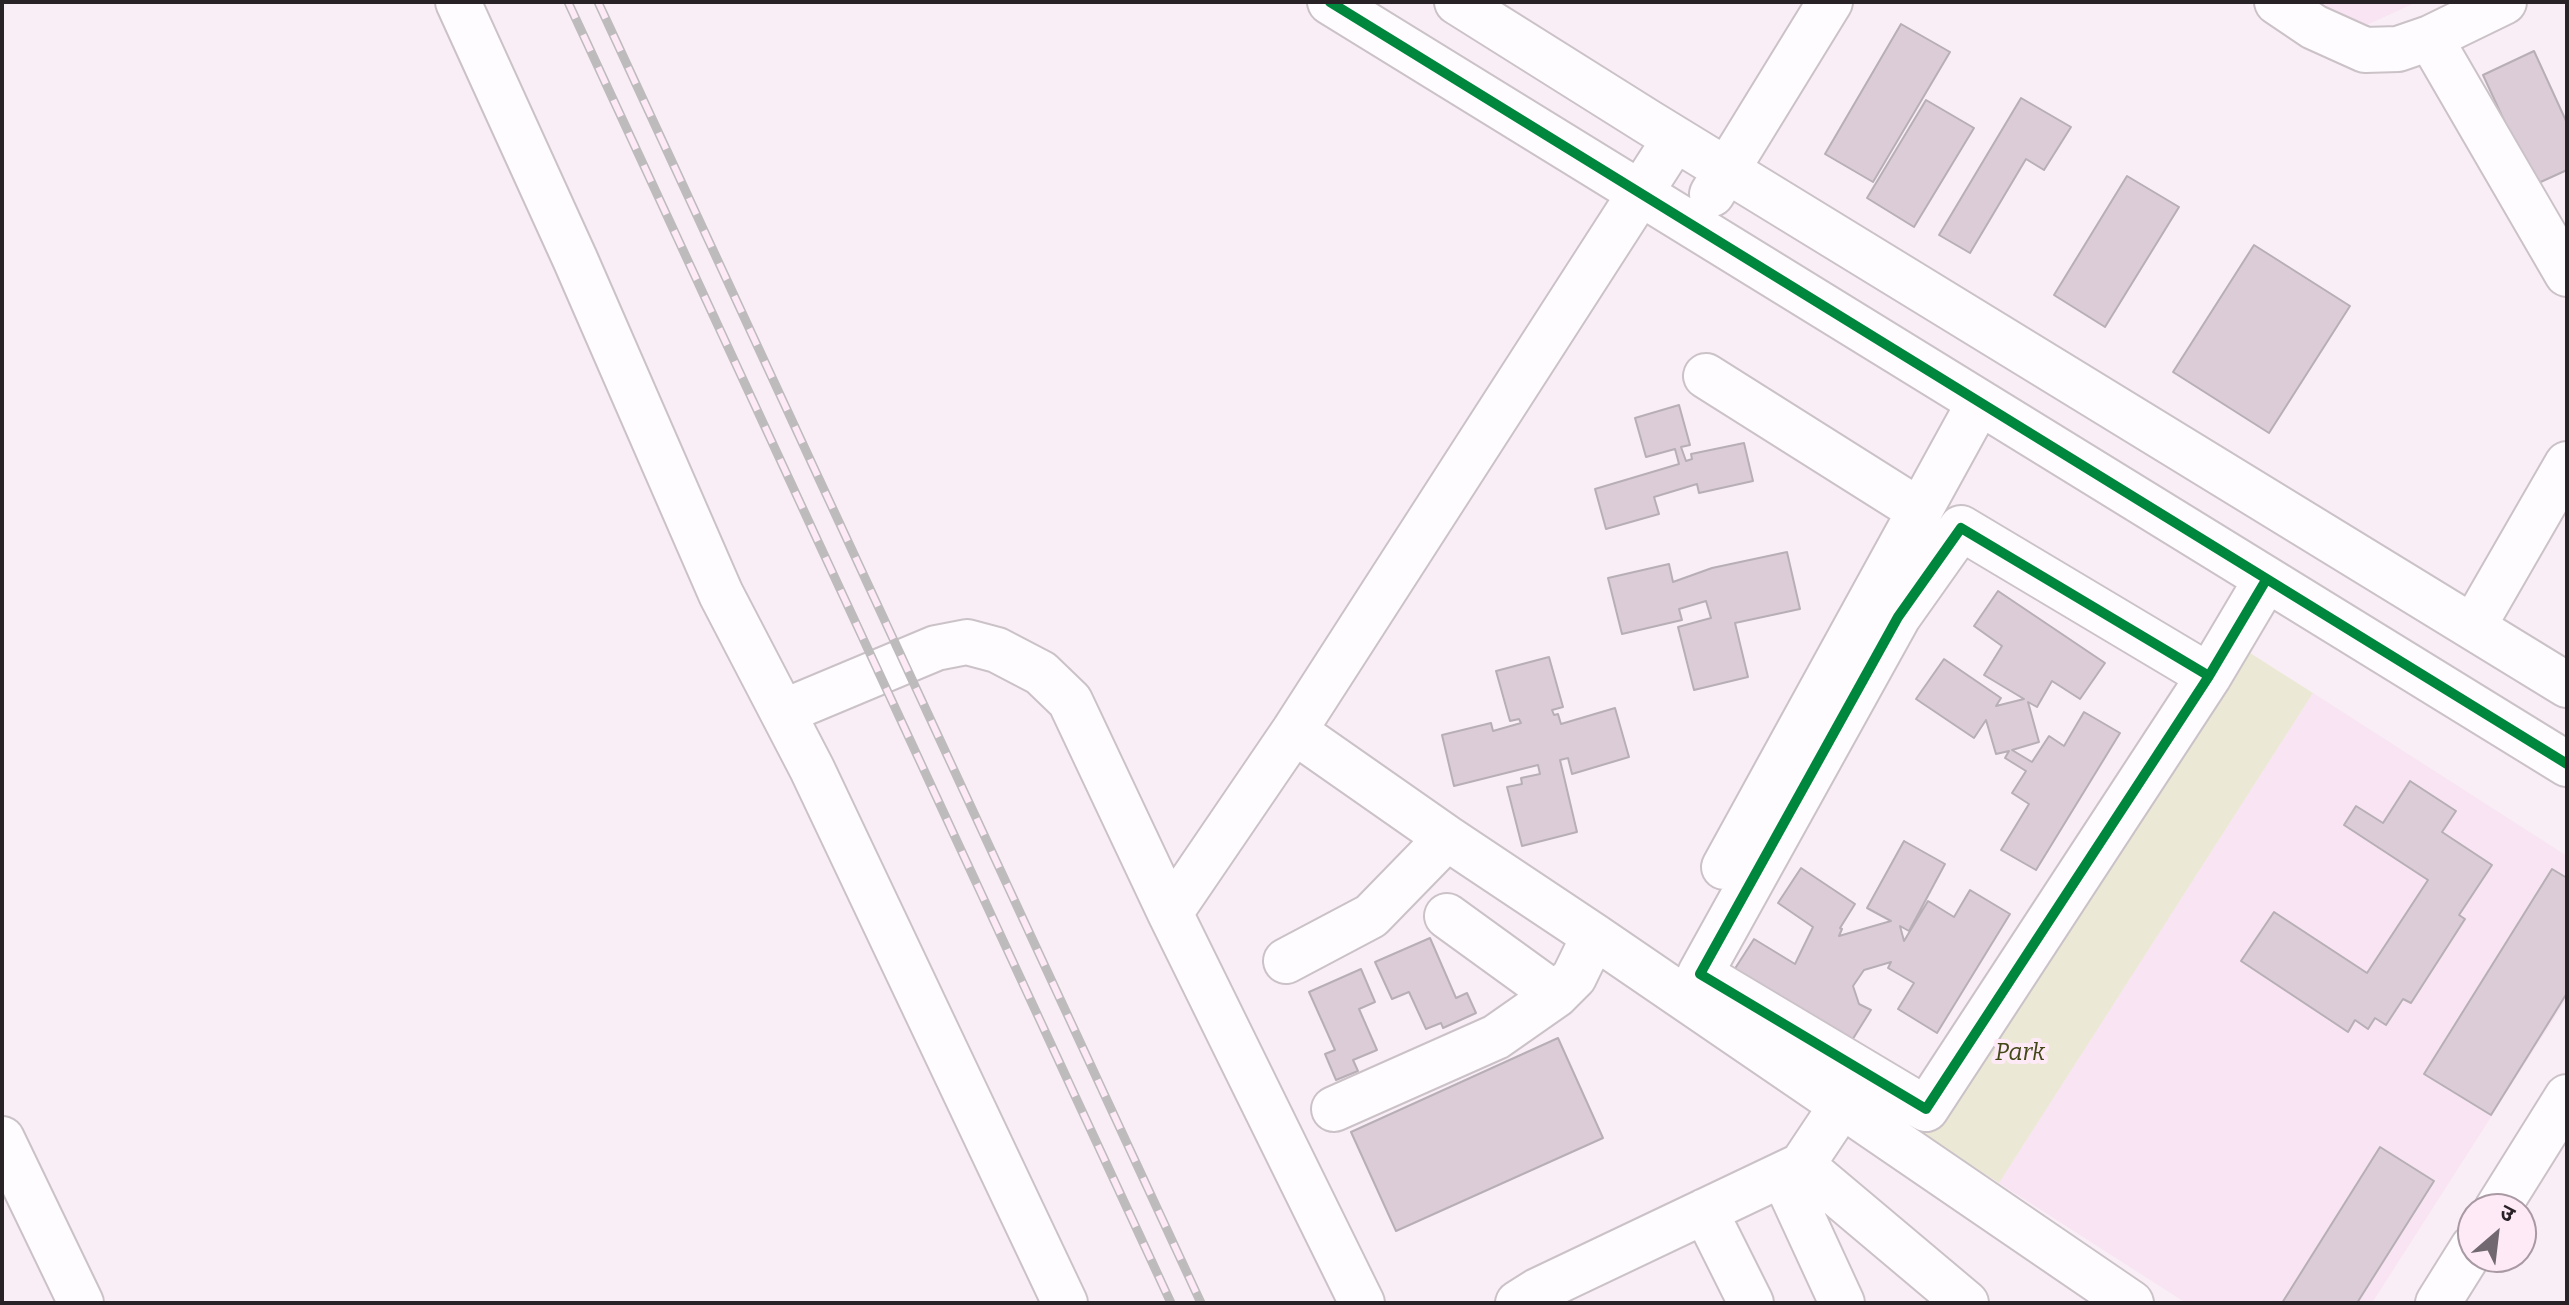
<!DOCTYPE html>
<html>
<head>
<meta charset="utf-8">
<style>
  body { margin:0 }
  #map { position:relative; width:2569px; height:1305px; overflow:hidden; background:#f9eef6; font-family:Bitter,"Noto Sans Devanagari",serif }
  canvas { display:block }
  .frame { position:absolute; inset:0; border:4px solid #282126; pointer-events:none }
  .north { position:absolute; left:2457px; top:1193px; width:80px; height:80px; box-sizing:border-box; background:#fee9f7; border:2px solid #a899a3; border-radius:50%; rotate:28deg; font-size:22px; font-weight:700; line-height:32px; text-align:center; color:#282126 }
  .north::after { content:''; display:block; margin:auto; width:28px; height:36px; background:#71696f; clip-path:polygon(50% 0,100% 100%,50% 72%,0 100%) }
</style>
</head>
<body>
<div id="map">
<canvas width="2569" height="1305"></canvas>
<div class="frame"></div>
<div class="north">उ</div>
</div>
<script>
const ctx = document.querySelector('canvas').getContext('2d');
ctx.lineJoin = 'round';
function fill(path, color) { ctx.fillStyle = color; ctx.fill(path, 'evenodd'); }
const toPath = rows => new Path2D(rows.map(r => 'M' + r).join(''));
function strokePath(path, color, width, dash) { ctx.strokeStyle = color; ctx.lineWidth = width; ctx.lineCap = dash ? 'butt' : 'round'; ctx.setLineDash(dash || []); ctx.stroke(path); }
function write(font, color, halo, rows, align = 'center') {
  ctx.font = font + ' Bitter,serif'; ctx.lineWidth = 8; ctx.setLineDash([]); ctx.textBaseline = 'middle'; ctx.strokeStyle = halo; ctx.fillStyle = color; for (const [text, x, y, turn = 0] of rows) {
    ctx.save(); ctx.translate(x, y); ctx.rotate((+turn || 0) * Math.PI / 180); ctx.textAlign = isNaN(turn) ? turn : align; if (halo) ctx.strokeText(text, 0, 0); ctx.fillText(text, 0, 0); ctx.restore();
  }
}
fill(toPath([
  [2320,2,2417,2,2360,28],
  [2313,693,2567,856,2567,998,2372,1303,2186,1303,1999,1183]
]), '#f8e4f2');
fill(toPath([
  [2225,637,2313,693,1999,1183,1911,1127]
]), '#ebe9d6');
const building = toPath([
  [1901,24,1950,52,1873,182,1825,154,1901,24],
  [2534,51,2567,123,2567,170,2534,185,2483,75,2534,51],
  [2021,98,2071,127,2044,170,2026,159,1970,253,1939,235,2021,98],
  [1926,100,1974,128,1914,227,1867,198,1926,100],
  [2127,176,2179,207,2105,327,2054,295,2127,176],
  [2254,245,2350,306,2269,433,2173,372,2254,245],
  [1679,405,1690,445,1681,447,1686,461,1692,459,1691,454,1744,443,1753,481,1699,493,1697,484,1654,497,1659,514,1606,529,1595,489,1679,464,1675,449,1646,457,1635,418,1679,405],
  [1787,552,1800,609,1735,623,1748,677,1694,690,1678,627,1711,618,1706,601,1679,609,1682,620,1622,634,1608,578,1669,564,1673,582,1712,568,1787,552],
  [1998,591,2105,663,2080,699,2052,681,2037,707,2028,702,2039,742,2012,750,2032,762,2049,736,2064,746,2084,712,2120,733,2036,870,2001,850,2029,804,2012,793,2026,771,2005,758,2009,751,1996,754,1986,720,1974,738,1916,699,1944,659,2001,698,1996,706,2024,699,1984,675,2002,646,1974,626,1998,591],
  [1549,657,1563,707,1552,710,1554,715,1558,714,1561,724,1615,708,1629,757,1572,774,1568,758,1560,760,1577,832,1522,846,1507,787,1522,784,1521,778,1540,774,1538,765,1454,786,1442,735,1491,723,1493,731,1521,723,1519,719,1510,721,1496,671,1549,657],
  [2410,781,2456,811,2442,832,2492,865,2459,915,2465,919,2411,1003,2403,999,2386,1025,2375,1018,2368,1029,2355,1020,2348,1032,2241,961,2274,912,2367,973,2428,880,2344,825,2356,806,2383,823,2410,781],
  [1904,841,1945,864,1909,931,1900,926,1904,941,1928,901,1954,917,1970,890,2010,914,1937,1033,1898,1009,1914,983,1888,968,1891,962,1864,970,1853,986,1859,1004,1871,1010,1844,1053,1727,981,1754,939,1795,964,1813,927,1778,903,1801,868,1855,904,1840,928,1842,929,1839,936,1891,921,1867,908,1904,841],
  [2552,869,2567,878,2567,993,2491,1115,2424,1074,2552,869],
  [1430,938,1456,998,1467,993,1476,1013,1443,1028,1441,1023,1426,1029,1409,992,1392,999,1375,962,1430,938],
  [1361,969,1375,1002,1359,1009,1377,1050,1353,1060,1358,1071,1336,1080,1325,1054,1335,1050,1309,992,1361,969],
  [1558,1038,1603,1138,1396,1231,1351,1132,1558,1038],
  [2380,1147,2434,1181,2357,1303,2282,1303,2380,1147]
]);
fill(building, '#dcccd7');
strokePath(building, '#b7afb5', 2);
const minor = toPath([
  [458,2,575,259,721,594,812,769,1065,1303],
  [1330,2,2567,764],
  [1457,2,1648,122,2567,685],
  [2277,2,2314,27,2365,50,2398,49,2430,38,2504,2],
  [2430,38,2567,274],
  [1712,194,1830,2],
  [1706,376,1920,511],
  [2473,627,2567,464],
  [2209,676,1961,528,1898,617,1700,974,1926,1109,2209,676,2266,580],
  [783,712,936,648,967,642,997,650,1041,673,1070,701,1170,913,1362,1303],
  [1294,731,1447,838,1594,936,2131,1303],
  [1724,867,1979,403],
  [1170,913,1294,731,1675,139],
  [1447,916,1556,995],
  [1286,961,1371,916,1447,838],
  [1334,1109,1496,1037,1556,995,1574,977,1594,936],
  [2,1139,81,1303],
  [1802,1165,1966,1303],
  [1783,1175,1842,1303],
  [2497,1209,2567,1097],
  [1705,1211,1751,1303],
  [1518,1303,1537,1291,1802,1165,1842,1105],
  [2438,1303,2473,1247]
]);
strokePath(minor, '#cbc2c8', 48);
strokePath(minor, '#fefcfe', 44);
const rail = toPath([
  [568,2,1171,1303],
  [598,2,1201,1303]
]);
strokePath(rail, '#bebbbd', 9);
strokePath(rail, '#fee9f7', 6, [18]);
strokePath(toPath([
  [1330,2,2567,764],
  [2209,676,1961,528,1898,617,1700,974,1926,1109,2209,676,2266,580]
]), '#00873e', 10);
write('italic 24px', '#424717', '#fee9f7', [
  ["Park",2020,1053]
]);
</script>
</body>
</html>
